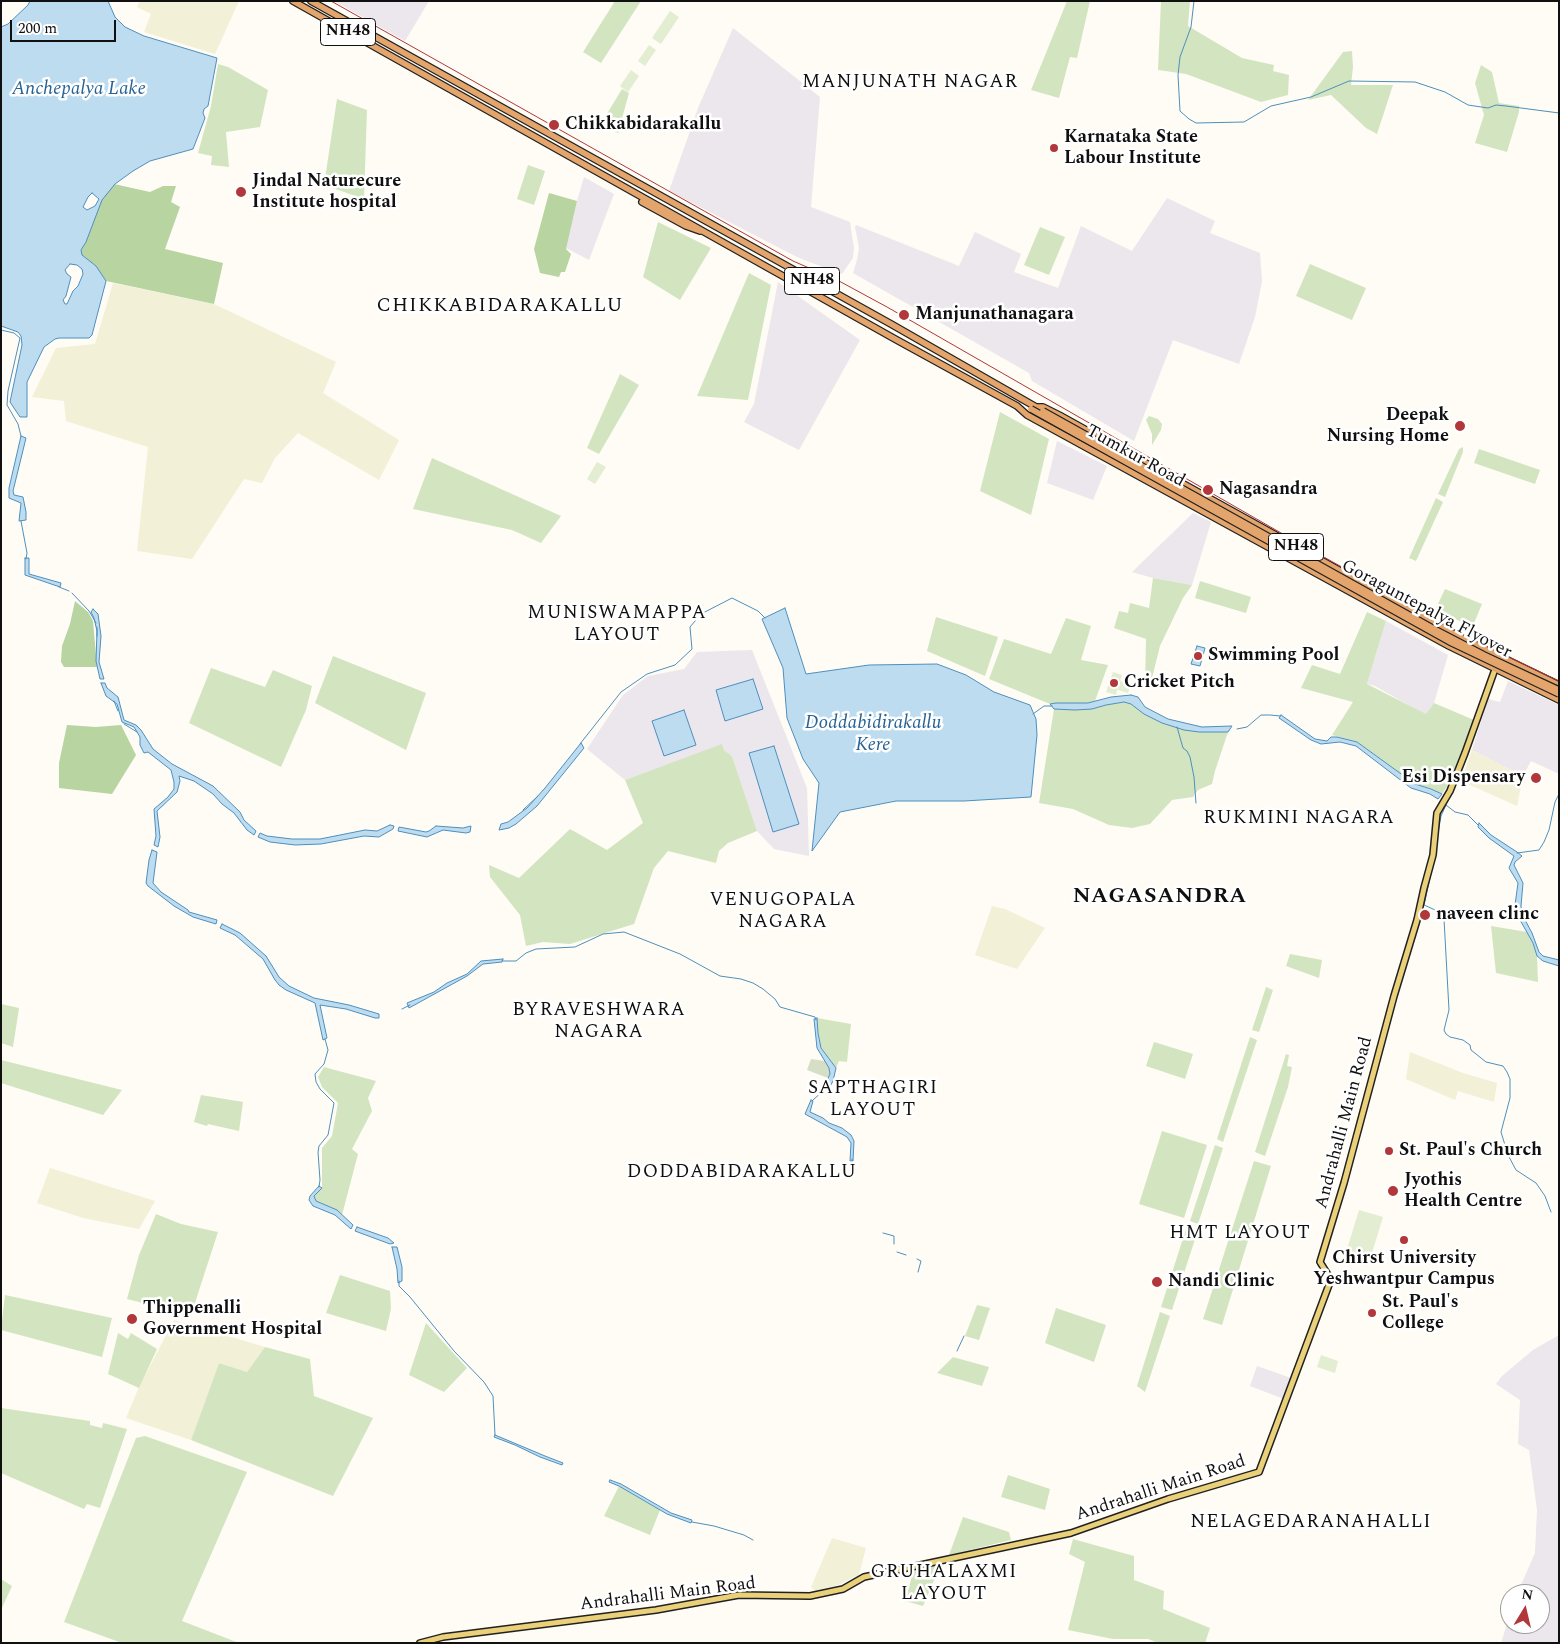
<!DOCTYPE html>
<html>
<head>
<meta charset="utf-8">
<style>
  body { margin:0 }
  #map { position:relative; width:1560px; height:1644px; overflow:hidden; background:#fefcf4; font-family:Spectral,serif }
  canvas { display:block }
  .frame { position:absolute; inset:0; border:2px solid #101010; pointer-events:none }
  .north { position:absolute; left:1500px; top:1584px; width:50px; height:50px; box-sizing:border-box; background:#fff; border:1px solid #9f9f9f; border-radius:50%; rotate:9deg; font-size:14px; font-weight:700; line-height:20px; text-align:center; color:#101010 }
  .north::after { content:''; display:block; margin:auto; width:18px; height:22px; background:#b1373a; clip-path:polygon(50% 0,100% 100%,50% 72%,0 100%) }
  .scale { position:absolute; left:10px; top:20px; width:106px; height:22px; box-sizing:border-box; border:2px solid #101010; border-top:0; padding-left:6px; font-size:15px; line-height:18px; white-space:nowrap; color:#101010; -webkit-text-stroke:4px #fff; paint-order:stroke }
</style>
</head>
<body>
<div id="map">
<canvas width="1560" height="1644"></canvas>
<div class="frame"></div>
<div class="north">N</div>
<div class="scale">200 m</div>
</div>
<script>
const ctx = document.querySelector('canvas').getContext('2d');
ctx.lineJoin = 'round';
function fill(path, color) { ctx.fillStyle = color; ctx.fill(path, 'evenodd'); }
const toPath = rows => new Path2D(rows.map(r => 'M' + r).join(''));
function strokePath(path, color, width, dash) { ctx.strokeStyle = color; ctx.lineWidth = width; ctx.lineCap = dash ? 'butt' : 'round'; ctx.setLineDash(dash || []); ctx.stroke(path); }
function write(font, color, halo, rows, align = 'center') {
  ctx.font = font + ' Spectral,serif'; ctx.lineWidth = 5; ctx.setLineDash([]); ctx.textBaseline = 'middle'; ctx.strokeStyle = halo; ctx.fillStyle = color; for (const [text, x, y, turn = 0] of rows) {
    ctx.save(); ctx.translate(x, y); ctx.rotate((+turn || 0) * Math.PI / 180); ctx.textAlign = isNaN(turn) ? turn : align; if (halo) ctx.strokeText(text, 0, 0); ctx.fillText(text, 0, 0); ctx.restore();
  }
}
fill(toPath([
  [334,1,429,1,405,41],
  [733,28,820,97,811,207,850,222,854,248,853,258,842,274,799,258,669,191,698,108],
  [584,177,614,194,589,260,566,248,577,201],
  [1167,198,1215,221,1210,233,1260,253,1262,281,1255,317,1239,364,1173,340,1134,441,1032,381,1029,373,853,273,857,260,859,248,855,227,856,225,959,266,975,232,1021,254,1014,272,1058,288,1081,226,1132,251],
  [778,282,860,340,799,450,744,422,754,404],
  [1057,441,1107,466,1093,500,1047,483],
  [1193,513,1211,522,1192,585,1153,578,1132,572],
  [1386,621,1448,655,1434,703,1426,715,1375,686,1367,684],
  [752,650,807,788,809,856,774,849,757,831,732,756,724,750,722,745,625,780,587,749,623,695,648,676,684,669,697,652],
  [1508,681,1559,705,1559,774,1531,761,1523,776,1472,750,1488,699,1500,702],
  [1559,1335,1559,1643,1501,1643,1510,1615,1510,1624,1540,1624,1540,1594,1517,1594,1535,1553,1537,1510,1529,1450,1518,1444,1520,1400,1496,1384,1502,1376,1533,1350],
  [1257,1366,1291,1378,1284,1399,1250,1386]
]), '#ece6ed');
fill(toPath([
  [140,1,239,1,215,54,144,32,151,14,137,7],
  [113,283,214,304,336,362,323,393,399,440,379,480,298,433,275,458,262,483,244,479,192,559,137,551,148,447,66,421,64,401,32,397,56,348,95,344],
  [1472,750,1523,776,1517,806,1461,781],
  [992,906,1005,909,1045,928,1017,969,975,955],
  [1410,1052,1463,1073,1497,1083,1494,1102,1458,1091,1455,1100,1406,1079],
  [50,1168,155,1201,139,1229,83,1218,37,1203],
  [174,1320,265,1347,247,1372,219,1363,191,1440,126,1418,139,1387],
  [832,1538,866,1548,859,1575,836,1586,815,1591,811,1587]
]), '#f2f0d6');
fill(toPath([
  [615,1,641,1,601,63,583,52],
  [1067,1,1090,1,1077,58,1070,57,1059,98,1031,90],
  [1161,1,1190,1,1188,26,1242,58,1274,65,1273,71,1289,75,1288,95,1261,102,1186,74,1158,70],
  [1352,51,1353,67,1351,85,1393,85,1377,134,1366,128,1331,95,1308,100,1343,52],
  [218,64,228,67,268,90,260,127,226,132,229,167,211,165,212,156,198,153,211,106],
  [1481,65,1492,72,1499,103,1519,106,1519,112,1507,152,1475,143,1484,115,1475,83],
  [622,89,629,93,618,133,607,127,604,121,605,117],
  [337,99,367,110,364,199,324,185],
  [528,165,545,171,534,205,517,199],
  [658,222,711,248,680,300,643,277],
  [1040,227,1065,237,1049,275,1024,265],
  [1310,264,1366,288,1352,320,1296,296],
  [749,273,771,285,748,400,697,396],
  [620,374,639,385,599,454,587,448],
  [1000,412,1049,439,1031,515,980,491],
  [1149,416,1158,419,1162,424,1161,430,1152,445,1152,434,1146,420],
  [1463,447,1463,452,1445,497,1438,494,1459,449],
  [1479,449,1540,470,1535,484,1474,463],
  [432,458,561,516,541,543,512,530,413,509],
  [1436,498,1443,502,1416,561,1409,558],
  [1153,578,1192,585,1183,598,1160,646,1150,686,1145,685,1146,639,1114,628,1119,611,1128,613,1130,603,1149,608],
  [1200,581,1251,597,1246,613,1195,598],
  [1445,589,1482,604,1472,628,1436,608],
  [1367,612,1386,621,1367,684,1426,714,1434,703,1474,720,1452,779,1442,794,1431,789,1415,784,1357,742,1332,735,1353,702,1301,688,1312,665,1340,674],
  [936,617,998,637,985,676,927,651],
  [1066,618,1091,626,1081,660,1108,665,1095,701,1088,703,1056,703,1050,704,989,679,1004,639,1051,654],
  [333,656,426,693,406,750,315,703],
  [211,668,265,687,273,670,312,686,306,710,281,767,189,723],
  [1124,702,1131,704,1137,708,1199,732,1228,732,1215,771,1212,784,1198,790,1193,797,1172,800,1150,824,1132,828,1109,825,1073,809,1039,803,1054,709,1092,709,1106,705],
  [722,744,724,750,732,756,757,831,728,843,719,851,716,863,668,851,654,868,634,924,570,944,543,942,526,946,520,915,490,877,489,865,519,878,570,829,607,850,643,823,625,780],
  [1491,926,1527,932,1533,943,1537,956,1538,982,1496,973],
  [1290,954,1322,960,1319,978,1286,966],
  [1266,987,1273,990,1259,1032,1252,1030],
  [1,1004,19,1008,13,1047,1,1043],
  [817,1018,851,1024,847,1062,839,1061,836,1068,821,1048,818,1033],
  [1250,1037,1257,1040,1223,1142,1217,1139],
  [1154,1042,1193,1054,1185,1079,1146,1066],
  [1286,1054,1289,1055,1287,1066,1292,1067,1288,1087,1265,1156,1255,1152],
  [1,1060,122,1090,103,1115,1,1083],
  [324,1067,376,1081,368,1098,372,1111,352,1149,358,1154,342,1215,336,1210,316,1201,313,1197,322,1188,322,1148,332,1136,338,1103,322,1087,318,1077],
  [201,1095,243,1102,239,1131,208,1124,207,1126,194,1122],
  [1162,1131,1207,1145,1184,1218,1139,1204],
  [1215,1145,1223,1148,1198,1224,1190,1221],
  [1254,1161,1271,1166,1222,1325,1203,1319],
  [156,1214,181,1224,218,1232,191,1315,127,1299,139,1255],
  [1187,1226,1198,1230,1172,1310,1161,1307],
  [340,1275,390,1291,391,1309,386,1331,326,1313],
  [5,1295,112,1318,102,1357,1,1330],
  [977,1305,990,1308,979,1340,965,1336],
  [1056,1308,1106,1325,1094,1362,1045,1343],
  [1160,1312,1170,1316,1145,1392,1137,1386],
  [426,1323,467,1368,444,1392,409,1375],
  [118,1333,128,1339,131,1333,157,1349,139,1388,108,1374],
  [265,1347,310,1359,314,1396,373,1418,333,1496,191,1440,219,1363,247,1372],
  [953,1357,989,1367,982,1386,937,1373],
  [1,1408,90,1421,90,1425,102,1428,103,1423,127,1429,100,1508,87,1504,84,1509,1,1473],
  [145,1436,247,1472,182,1621,239,1643,122,1643,64,1622,136,1438],
  [1008,1475,1050,1489,1045,1510,1001,1497],
  [619,1486,660,1510,650,1535,604,1516],
  [963,1517,1009,1532,1011,1540,949,1555],
  [1073,1539,1134,1556,1134,1580,1164,1591,1163,1609,1210,1628,1205,1643,1158,1643,1148,1639,1113,1639,1068,1630,1085,1562,1069,1554],
  [941,1564,923,1606,905,1601,914,1569],
  [1,1579,12,1586,1,1610]
]), '#d3e5c0');
fill(toPath([
  [114,184,150,192,163,186,176,186,171,202,180,207,165,249,223,263,214,304,106,281,96,266,82,255,81,250,86,242,102,199],
  [549,193,577,201,566,249,571,254,565,272,561,272,559,277,540,273,534,249],
  [75,601,88,612,93,621,97,667,64,667,61,662,62,646,70,624],
  [67,725,96,727,121,725,136,755,112,794,59,788,59,763]
]), '#b7d4a1');
fill(toPath([
  [811,1059,825,1061,829,1068,830,1074,828,1078,807,1070]
]), '#d6dfc6');
fill(toPath([
  [670,11,679,17,661,44,652,38],
  [649,45,656,50,645,66,638,61],
  [631,70,639,76,628,92,620,86],
  [597,462,606,467,595,484,587,479],
  [1113,672,1122,675,1120,681,1131,684,1128,693,1118,690,1118,687,1116,695,1106,692],
  [1359,1210,1383,1217,1368,1266,1344,1259],
  [1321,1355,1338,1361,1335,1373,1317,1367]
]), '#e3edd1');
const water = toPath([
  [30,1,108,1,115,17,125,27,144,36,217,58,208,106,204,109,203,113,205,118,193,149,150,161,133,171,115,184,102,200,86,242,81,250,82,255,96,266,106,281,92,335,89,338,59,338,55,339,44,347,27,382,27,417,20,417,10,402,22,345,21,336,18,332,1,326,1,27,8,24,28,5,30,1],
  [92,193,99,199,95,206,87,210,83,207,88,197,92,193],
  [70,264,77,265,82,269,83,274,78,286,73,291,67,304,65,304,63,300,66,296,71,277,67,274,65,270,70,264],
  [21,436,26,438,13,491,14,495,23,497,26,512,26,520,19,521,21,503,9,498,9,488,21,436],
  [25,558,29,558,29,574,61,583,60,587,25,575,25,558],
  [785,608,806,674,869,665,937,664,966,675,994,692,1030,705,1036,719,1037,735,1031,797,964,801,896,801,840,812,812,851,819,783,803,759,787,718,783,668,762,619,785,608],
  [93,609,98,614,101,636,99,662,104,679,100,679,96,661,97,631,94,618,91,612,93,609],
  [1197,646,1205,648,1200,666,1191,664,1197,646],
  [753,679,763,709,725,721,716,690,753,679],
  [101,683,105,683,107,688,118,697,124,720,136,725,141,730,153,749,172,764,213,786,240,812,244,820,256,831,254,835,247,830,234,813,222,804,213,794,194,781,179,776,180,781,177,792,157,811,160,837,158,847,154,845,156,836,154,809,168,797,174,789,174,782,171,770,148,752,144,753,140,745,140,737,134,727,122,722,117,704,106,696,101,683],
  [1131,695,1138,697,1145,707,1168,719,1202,727,1232,726,1228,732,1199,732,1184,730,1162,723,1144,714,1131,704,1124,702,1106,705,1092,709,1075,710,1054,709,1050,704,1056,703,1088,703,1111,697,1131,695],
  [684,710,696,745,664,756,652,721,684,710],
  [1281,715,1315,739,1327,741,1331,737,1337,737,1357,742,1415,784,1431,789,1442,794,1438,799,1430,794,1411,788,1356,746,1340,742,1321,744,1311,740,1279,718,1281,715],
  [581,743,584,748,537,806,516,824,509,828,499,830,501,824,508,822,527,808,545,788,581,743],
  [774,746,799,824,773,832,749,753,774,746],
  [1479,823,1491,835,1517,852,1522,856,1515,862,1514,865,1523,883,1521,906,1523,916,1532,933,1539,952,1543,956,1559,960,1559,966,1543,961,1537,956,1533,943,1520,920,1515,905,1518,883,1509,868,1514,856,1489,838,1478,827,1479,823],
  [390,825,394,826,393,829,379,837,364,836,321,844,295,845,270,842,258,837,260,833,267,836,292,839,320,839,365,830,377,831,390,825],
  [436,826,463,828,471,826,470,832,466,833,443,830,427,837,398,831,399,827,426,832,429,831,436,826],
  [152,850,157,852,153,883,161,892,188,910,189,912,217,920,216,924,193,917,174,906,148,886,146,883,149,860,152,850],
  [222,924,240,933,266,956,279,977,289,986,314,998,349,1005,379,1014,379,1018,375,1018,346,1009,320,1005,327,1038,323,1040,315,1003,286,990,279,985,275,980,263,959,235,935,220,928,222,924],
  [503,959,502,962,483,964,467,976,409,1008,407,1003,434,992,447,983,467,974,481,961,503,959],
  [817,1018,818,1033,821,1048,836,1068,833,1081,827,1092,824,1094,823,1089,830,1074,829,1068,817,1048,814,1019,817,1018],
  [811,1100,813,1101,810,1112,823,1118,829,1123,842,1128,851,1135,854,1141,853,1161,850,1161,851,1143,847,1137,805,1114,811,1100],
  [319,1186,322,1188,314,1196,316,1201,337,1210,353,1225,351,1229,335,1215,313,1206,309,1200,310,1196,319,1186],
  [357,1227,388,1238,394,1243,390,1244,355,1231,357,1227],
  [392,1247,397,1247,402,1267,402,1281,398,1283,397,1269,392,1247],
  [495,1435,545,1456,563,1463,562,1465,540,1457,515,1445,494,1437,495,1435],
  [610,1480,621,1484,671,1513,692,1520,691,1523,667,1514,619,1486,609,1482,610,1480]
]);
fill(water, '#bedcf0');
strokePath(water, '#4d8fbe', 1);
strokePath(toPath([
  [1194,1,1191,27,1180,57,1178,75,1180,111,1189,119,1196,123,1244,122,1271,106,1311,97,1349,81,1415,82,1445,92,1468,105,1488,108,1496,105,1506,106,1559,113],
  [1,330,14,333,20,338,8,391,7,405,18,424,21,436],
  [21,521,27,553,26,559],
  [59,587,69,591],
  [72,593,89,611,96,623],
  [97,627,97,636],
  [114,701,118,711],
  [1033,714,1044,706,1052,706],
  [124,724,137,732],
  [1177,727,1183,748,1187,751,1190,757,1194,777,1196,803],
  [1237,729,1247,727,1261,715,1270,715,1280,716],
  [580,744,621,692,647,674,675,665,692,649,690,627,701,614,732,598,758,611,765,618],
  [1446,805,1455,812,1468,815,1478,825],
  [523,810,538,796],
  [1437,838,1441,816,1446,805],
  [1517,853,1539,850,1544,842,1549,830,1555,802,1559,794],
  [1432,869,1424,905,1442,913,1444,919,1449,1010,1444,1030,1446,1034,1450,1037,1463,1040,1470,1045,1471,1050,1486,1062,1503,1066,1507,1072,1510,1079,1510,1098,1501,1132,1508,1155,1516,1170,1536,1183,1545,1196,1551,1212],
  [502,961,516,961,526,953,536,949,575,947,603,934,624,932,680,954,720,976,741,979,753,983,763,989,775,999,780,1007,815,1017,816,1020],
  [402,1009,410,1005],
  [812,1101,824,1090],
  [852,1159,852,1168],
  [319,1187,320,1180,318,1152,319,1146,328,1135,334,1103,320,1089,316,1082,315,1074,324,1064,328,1050,325,1039],
  [883,1233,894,1236,894,1244],
  [897,1252,906,1255],
  [917,1259,921,1261,918,1272],
  [399,1281,399,1286,410,1297,454,1351,484,1382,493,1396,495,1435],
  [957,1351,964,1336],
  [692,1522,714,1526,744,1535,753,1540]
]), '#4d8fbe', 1);
const major = toPath([
  [420,1643,443,1637,656,1610,739,1595,810,1596,843,1589,864,1577,1071,1533,1168,1499,1259,1472,1330,1282,1330,1278,1320,1262,1344,1183,1394,996,1417,920,1424,888,1433,855,1437,813,1450,791,1465,753,1494,672]
]);
const highway = toPath([
  [293,1,895,339,1017,406,1027,415,1449,646,1559,700],
  [311,1,891,324,1043,411],
  [642,202,686,226,700,231],
  [1038,407,1043,407,1059,415,1456,635,1559,685]
]);
strokePath(major, '#212121', 8);
strokePath(highway, '#212121', 8);
strokePath(major, '#e9d079', 5);
strokePath(highway, '#e4a56c', 5.5);
strokePath(toPath([
  [331,1,793,261,839,281,887,307,1295,541,1475,641,1559,681]
]), '#b1373a', 1);
const highwayBridge = toPath([
  [1031,409,1452,643,1559,694],
  [1043,411,1434,629,1484,655,1559,690]
]);
strokePath(highwayBridge, '#212121', 8, []);
strokePath(highwayBridge, '#e4a56c', 5.5);
for (const [x, y, r, color] of [
  [554,125,6,"#b1373a"],
  [1054,148,5,"#b1373a"],
  [241,192,6,"#b1373a"],
  [904,315,6,"#b1373a"],
  [1460,426,6,"#b1373a"],
  [1208,490,6,"#b1373a"],
  [1198,656,5,"#b1373a"],
  [1114,683,5,"#b1373a"],
  [1536,778,6,"#b1373a"],
  [1425,915,6,"#b1373a"],
  [1389,1151,5,"#b1373a"],
  [1393,1191,6,"#b1373a"],
  [1404,1240,5,"#b1373a"],
  [1157,1282,6,"#b1373a"],
  [1372,1313,5,"#b1373a"],
  [132,1319,6,"#b1373a"]
]) { const dot = new Path2D(); dot.arc(x, y, r, 0, 2 * Math.PI); ctx.fillStyle = color; ctx.fill(dot); strokePath(dot, '#fff', 2); }
for (const [x, y, w] of [
  [348,32,55],
  [812,281,55],
  [1296,547,55]
]) { const box = new Path2D(); box.roundRect(x - w / 2, y - 13.5, w, 27, 4); ctx.fillStyle = '#fff'; ctx.fill(box); strokePath(box, '#101010', 1); }
write('bold 16px', '#101010', null, [
  ["NH48",348,32],
  ["NH48",812,281],
  ["NH48",1296,547]
]);
write('bold 18px', '#101010', '#fff', [
  ["Chikkabidarakallu",565,125],
  ["Karnataka State",1064,138],
  ["Labour Institute",1064,159],
  ["Jindal Naturecure",252,182],
  ["Institute hospital",252,203],
  ["Manjunathanagara",915,315],
  ["Deepak",1449,416,"right"],
  ["Nursing Home",1449,437,"right"],
  ["Nagasandra",1219,490],
  ["Swimming Pool",1208,656],
  ["Cricket Pitch",1124,683],
  ["Esi Dispensary",1525,778,"right"],
  ["naveen clinc",1436,915],
  ["St. Paul's Church",1399,1151],
  ["Jyothis",1404,1181],
  ["Health Centre",1404,1202],
  ["Chirst University",1404,1259,"center"],
  ["Yeshwantpur Campus",1404,1280,"center"],
  ["Nandi Clinic",1168,1282],
  ["St. Paul's",1382,1303],
  ["College",1382,1324],
  ["Thippenalli",143,1309],
  ["Government Hospital",143,1330]
], 'left');
write('18px', '#101010', '#fff', [
  ["Tumkur Road",1135,457,29],
  ["Goraguntepalya Flyover",1426,610,28],
  ["Andrahalli Main Road",1345,1123,-75],
  ["Andrahalli Main Road",1161,1489,-18],
  ["Andrahalli Main Road",668,1595,-7]
]);
ctx.letterSpacing = '1px';
write('19px', '#101010', '#fff', [
  ["MANJUNATH NAGAR",910,83],
  ["MUNISWAMAPPA",617,614],
  ["LAYOUT",617,636],
  ["RUKMINI NAGARA",1299,819],
  ["VENUGOPALA",783,901],
  ["NAGARA",783,923],
  ["BYRAVESHWARA",599,1011],
  ["NAGARA",599,1033],
  ["SAPTHAGIRI",873,1089],
  ["LAYOUT",873,1111],
  ["DODDABIDARAKALLU",742,1173],
  ["HMT LAYOUT",1240,1234],
  ["NELAGEDARANAHALLI",1311,1523],
  ["GRUHALAXMI",944,1573],
  ["LAYOUT",944,1595]
]);
ctx.letterSpacing = '0px';
write('italic 19px', '#266294', '#fff', [
  ["Anchepalya Lake",79,90],
  ["Doddabidirakallu",873,724],
  ["Kere",873,746]
]);
ctx.letterSpacing = '1px';
write('20px', '#101010', '#fff', [
  ["CHIKKABIDARAKALLU",500,307]
]);
ctx.letterSpacing = '0px';
ctx.letterSpacing = '1px';
write('bold 22px', '#101010', '#fff', [
  ["NAGASANDRA",1160,898]
]);
ctx.letterSpacing = '0px';
</script>
</body>
</html>
